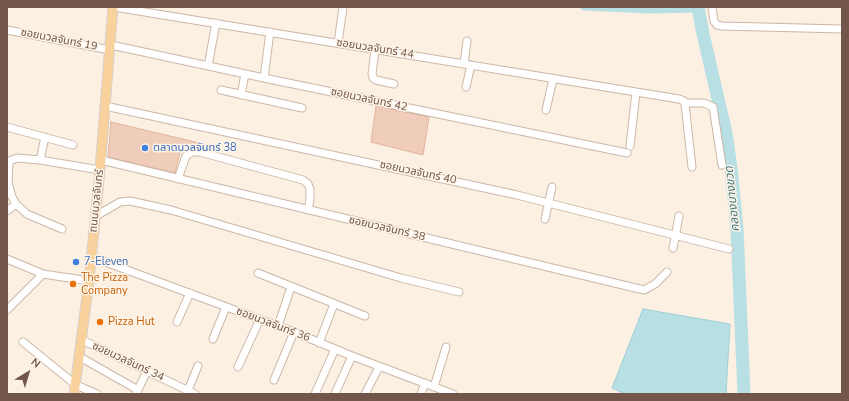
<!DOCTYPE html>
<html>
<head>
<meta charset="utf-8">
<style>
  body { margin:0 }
  #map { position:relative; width:849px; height:401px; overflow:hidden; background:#fbf0e2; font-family:"Nunito Sans",sans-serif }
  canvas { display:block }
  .frame { position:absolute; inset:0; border:8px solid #725649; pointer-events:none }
  .north { position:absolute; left:8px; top:353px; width:40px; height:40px; -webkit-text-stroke:3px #fef4e8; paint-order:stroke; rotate:38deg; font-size:11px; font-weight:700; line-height:16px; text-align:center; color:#725649 }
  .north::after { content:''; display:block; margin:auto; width:14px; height:18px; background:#725649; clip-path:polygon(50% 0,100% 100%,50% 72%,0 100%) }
</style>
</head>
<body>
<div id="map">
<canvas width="849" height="401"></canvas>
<div class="frame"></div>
<div class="north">N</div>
</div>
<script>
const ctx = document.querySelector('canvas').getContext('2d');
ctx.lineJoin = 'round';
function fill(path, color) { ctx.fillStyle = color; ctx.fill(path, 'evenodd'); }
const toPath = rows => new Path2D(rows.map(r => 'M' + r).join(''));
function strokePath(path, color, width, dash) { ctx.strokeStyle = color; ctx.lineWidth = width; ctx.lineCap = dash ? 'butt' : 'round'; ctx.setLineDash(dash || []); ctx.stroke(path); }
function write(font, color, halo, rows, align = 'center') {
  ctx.font = font + ' "Nunito Sans","Noto Sans Thai",sans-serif'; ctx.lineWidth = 3; ctx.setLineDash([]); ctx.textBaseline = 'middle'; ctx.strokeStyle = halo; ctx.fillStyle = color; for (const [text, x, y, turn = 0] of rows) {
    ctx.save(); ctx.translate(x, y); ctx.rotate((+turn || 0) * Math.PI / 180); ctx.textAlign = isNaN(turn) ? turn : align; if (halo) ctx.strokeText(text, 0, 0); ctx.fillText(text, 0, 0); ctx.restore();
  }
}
const water = toPath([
  [643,309,730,324,726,394,625,394,612,388,643,309]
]);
fill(water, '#b7dfe4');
strokePath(water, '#9ecfd5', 1);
strokePath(toPath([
  [584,7,650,10,699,9]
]), '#b7dfe4', 7);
strokePath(toPath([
  [698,7,703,34,726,133,731,168,737,229,744,394]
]), '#b7dfe4', 13);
const building = toPath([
  [376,106,429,117,423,155,371,142,376,106],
  [111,122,212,146,211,150,182,144,175,173,108,157,111,122]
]);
fill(building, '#f0cdba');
strokePath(building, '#e2b39b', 1);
const minor = toPath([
  [114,7,679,99,684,101,685,104,692,167],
  [712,7,714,21,717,25,722,26,842,29],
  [7,30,110,50],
  [338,43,343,7],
  [111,45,264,78,627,153],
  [375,50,372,74,373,78,376,80,394,84],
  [464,64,467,41],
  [208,66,216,23],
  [264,78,270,32],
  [466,87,471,65],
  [221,90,302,108],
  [241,95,245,74],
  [685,103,704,103,713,107,722,165],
  [105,106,517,195,729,249],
  [546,110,553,79],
  [7,127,73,145],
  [630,146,636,92],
  [40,160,45,137],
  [101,160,644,290,655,284,667,272],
  [7,162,17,158,40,160,100,170],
  [9,163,8,182,12,197,16,204,27,214,62,229],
  [178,179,186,156,192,152,200,152,303,180,308,184,310,189,310,199,308,210],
  [7,211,16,204],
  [96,216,120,202,130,201,171,210,401,278,459,292],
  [545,219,552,187],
  [673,248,679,216],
  [92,257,294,332,352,356,453,394],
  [7,259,43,274,89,281],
  [258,273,365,316],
  [7,310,43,274],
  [177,322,190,293],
  [278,326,291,287],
  [213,339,226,307],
  [82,340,195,394],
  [23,342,76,385,97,394],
  [319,343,334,304],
  [80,357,138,390],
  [238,367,260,319],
  [274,380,294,332],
  [434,387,446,347],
  [188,390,198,366],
  [136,394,147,371],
  [315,394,335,349],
  [335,394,352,356],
  [365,394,379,367],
  [421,394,425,383]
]);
const major = toPath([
  [74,394,89,281,100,170,113,7]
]);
strokePath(minor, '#ccb7a9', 9);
strokePath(major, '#d8d0cc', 11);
strokePath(minor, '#fff', 7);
strokePath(major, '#f8d19c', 9);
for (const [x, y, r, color] of [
  [145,148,4,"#3f7fe0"],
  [76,262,4,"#3f7fe0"],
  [73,284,4,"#e8710a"],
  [100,322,4,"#e8710a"]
]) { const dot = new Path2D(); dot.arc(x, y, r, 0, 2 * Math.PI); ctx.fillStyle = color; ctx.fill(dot); strokePath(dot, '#fef4e8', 1.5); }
write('11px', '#725649', '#fef4e8', [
  ["ซอยนวลจันทร์ 19",59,40,11],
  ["ซอยนวลจันทร์ 44",375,49,9],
  ["ซอยนวลจันทร์ 42",369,100,12],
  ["ซอยนวลจันทร์ 40",418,173,12],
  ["ถนนนวลจันทร์",97,201,-84],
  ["ซอยนวลจันทร์ 38",387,229,13],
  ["ซอยนวลจันทร์ 36",273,325,21],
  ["ซอยนวลจันทร์ 34",128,362,25]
]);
write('11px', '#366cbe', '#fef4e8', [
  ["ตลาดนวลจันทร์ 38",153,148],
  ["7-Eleven",84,262]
], 'left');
write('11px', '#c56008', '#fef4e8', [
  ["The Pizza",81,278],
  ["Company",81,291],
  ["Pizza Hut",108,322]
], 'left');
write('italic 12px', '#41777e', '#fef4e8', [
  ["คลองบางขวด",733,199,-96]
]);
</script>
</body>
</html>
